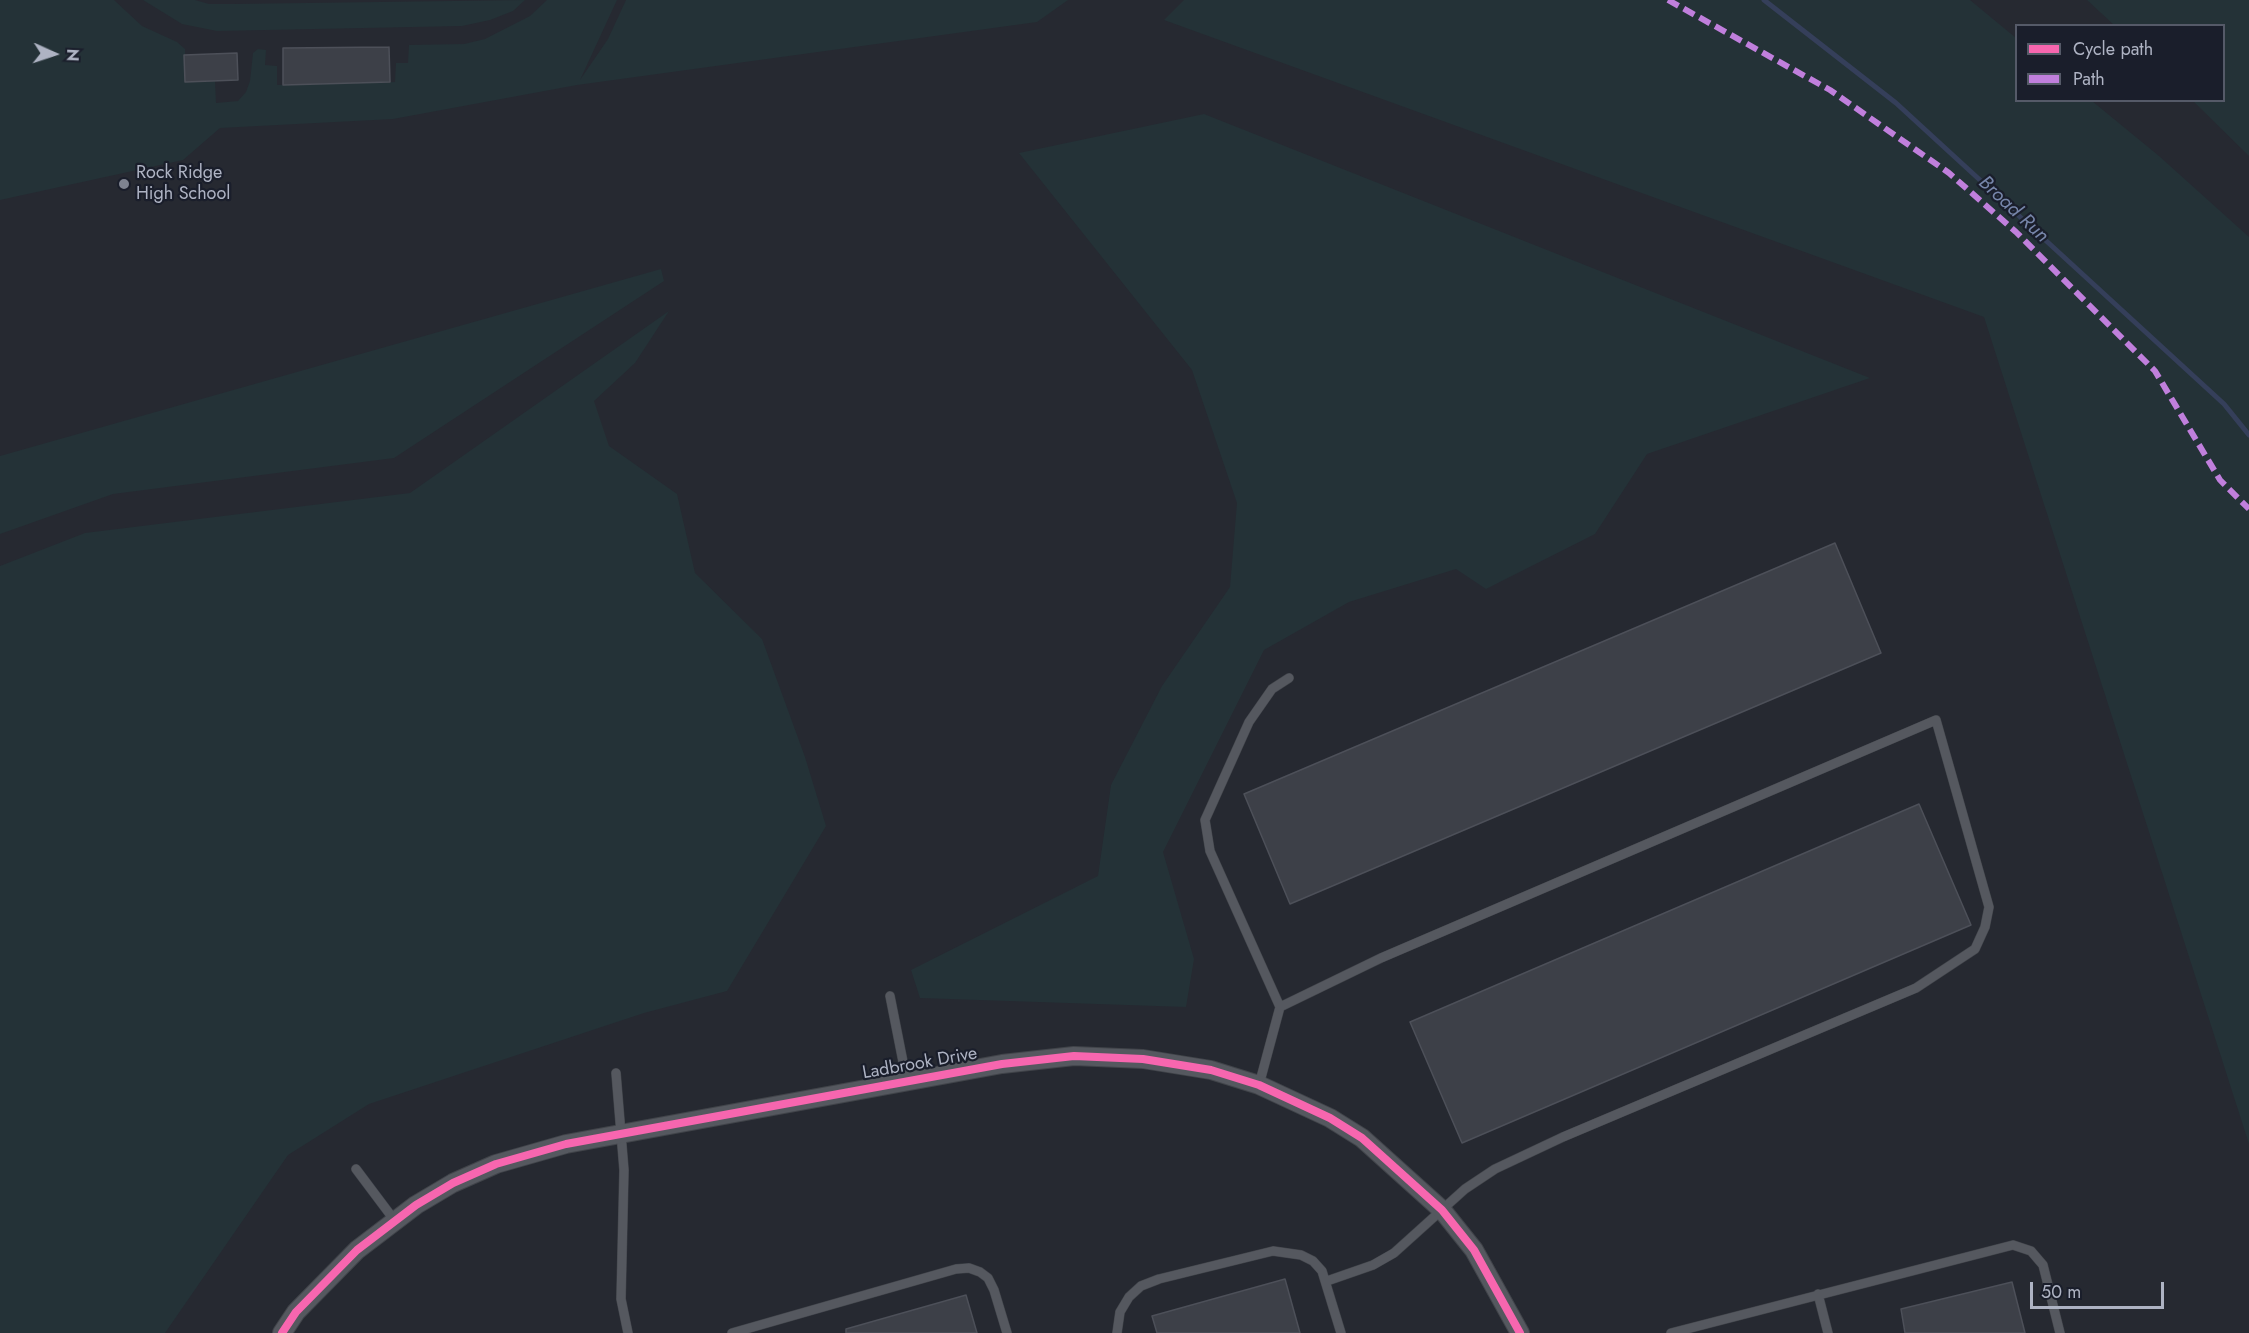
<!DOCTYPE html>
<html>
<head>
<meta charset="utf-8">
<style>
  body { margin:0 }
  #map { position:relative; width:2249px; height:1333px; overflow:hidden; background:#262931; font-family:Jost,sans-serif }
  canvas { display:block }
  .legend { position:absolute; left:2015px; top:24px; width:210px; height:78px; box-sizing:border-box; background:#1a1e2b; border:2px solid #555a68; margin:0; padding:8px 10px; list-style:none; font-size:18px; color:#aeb3c3 }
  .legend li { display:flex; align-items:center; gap:12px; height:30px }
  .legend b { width:30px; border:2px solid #555a68 }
  .north { position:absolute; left:24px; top:24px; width:60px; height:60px; -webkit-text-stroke:4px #1a1e2b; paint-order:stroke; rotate:93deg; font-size:16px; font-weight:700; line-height:24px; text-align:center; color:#aeb3c3 }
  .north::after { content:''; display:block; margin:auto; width:21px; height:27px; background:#aeb3c3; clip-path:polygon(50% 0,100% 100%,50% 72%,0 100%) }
  .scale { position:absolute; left:2030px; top:1282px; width:134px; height:27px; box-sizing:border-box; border:3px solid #aeb3c3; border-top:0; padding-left:8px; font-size:18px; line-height:21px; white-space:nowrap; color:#aeb3c3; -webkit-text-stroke:4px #1a1e2b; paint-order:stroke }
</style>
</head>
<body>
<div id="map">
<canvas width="2249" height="1333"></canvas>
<ul class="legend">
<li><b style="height:8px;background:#f766af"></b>Cycle path</li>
<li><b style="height:8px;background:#c07fdc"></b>Path</li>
</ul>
<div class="north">N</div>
<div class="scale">50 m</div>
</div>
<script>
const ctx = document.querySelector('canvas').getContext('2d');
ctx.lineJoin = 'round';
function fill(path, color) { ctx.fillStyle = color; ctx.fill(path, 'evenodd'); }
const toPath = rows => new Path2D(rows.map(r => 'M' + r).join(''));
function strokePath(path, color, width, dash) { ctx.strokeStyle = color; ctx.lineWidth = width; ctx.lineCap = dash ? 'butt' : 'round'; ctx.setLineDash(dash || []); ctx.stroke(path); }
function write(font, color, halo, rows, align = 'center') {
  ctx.font = font + ' Jost,sans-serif'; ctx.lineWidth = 4.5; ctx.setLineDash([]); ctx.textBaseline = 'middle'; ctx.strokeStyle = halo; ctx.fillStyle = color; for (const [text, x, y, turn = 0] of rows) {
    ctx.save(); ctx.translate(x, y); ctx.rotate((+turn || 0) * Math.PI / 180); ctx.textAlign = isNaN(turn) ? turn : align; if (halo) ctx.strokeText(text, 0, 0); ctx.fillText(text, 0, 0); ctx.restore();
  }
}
fill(toPath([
  [0,0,114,0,142,26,177,42,185,49,185,82,215,81,216,103,238,101,246,92,250,81,253,53,258,49,266,50,265,65,277,66,277,85,395,82,396,63,408,63,409,45,464,44,485,39,530,16,547,0,617,0,580,80,608,39,626,0,1068,0,1037,22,577,85,393,119,220,128,183,160,0,200],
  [143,0,195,0,209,4,233,4,525,0,513,11,490,20,462,26,217,31,182,24],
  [1184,0,1970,0,2016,38,2016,100,2092,101,2159,156,2249,237,2249,1144,1984,317,1164,20],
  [2087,0,2249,0,2249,156,2193,101,2224,100,2224,26,2114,25],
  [1204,114,1870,378,1647,454,1595,534,1486,589,1456,569,1349,602,1264,650,1163,852,1194,959,1186,1007,920,998,911,970,1098,876,1111,785,1162,686,1230,587,1237,503,1192,370,1019,153],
  [661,269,664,281,394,458,113,494,0,534,0,456],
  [669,311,635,363,594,401,609,446,677,494,695,573,762,639,805,757,826,826,727,991,644,1013,369,1104,288,1155,165,1333,0,1333,0,566,85,533,410,493]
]), '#243237');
strokePath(toPath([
  [1764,0,1896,103,2224,404,2249,435]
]), '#353f5a', 5);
const building = toPath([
  [389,47,390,82,283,85,283,48,389,47],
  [237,53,238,80,185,82,184,55,237,53],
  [1835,543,1881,653,1290,904,1244,794,1835,543],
  [1919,804,1971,925,1462,1143,1410,1022,1919,804],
  [1285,1279,1300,1333,1157,1333,1152,1316,1285,1279],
  [2012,1282,2025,1333,1905,1333,1901,1309,2012,1282],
  [966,1295,977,1333,846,1333,846,1329,966,1295]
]);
fill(building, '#3d4048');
strokePath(building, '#4d5059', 1.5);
const lane = toPath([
  [890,996,907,1082],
  [1280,1007,1381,958,1936,720,1989,907,1985,927,1975,949,1916,988,1563,1137,1495,1169,1465,1189,1394,1253,1373,1265,1327,1281],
  [616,1073,624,1170,621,1299,628,1333],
  [1259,1085,1280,1007,1210,851,1205,820,1249,722,1272,689,1289,678],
  [356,1169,395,1221],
  [1818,1294,1828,1333],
  [732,1333,956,1269,969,1268,980,1272,988,1278,994,1290,1007,1333],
  [1117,1333,1120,1312,1129,1297,1141,1286,1159,1279,1273,1251,1301,1255,1313,1261,1322,1271,1341,1333],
  [1671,1333,2013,1245,2031,1251,2043,1265,2060,1333]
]);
const street = toPath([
  [282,1333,296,1312,357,1250,416,1205,453,1183,496,1164,566,1144,1002,1064,1074,1056,1143,1059,1211,1070,1259,1085,1330,1118,1362,1138,1442,1210,1474,1250,1520,1333]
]);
strokePath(lane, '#41444a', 10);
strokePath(street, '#41444a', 20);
strokePath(lane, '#55585f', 9);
strokePath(street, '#55585f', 18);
strokePath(toPath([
  [1668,0,1830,90,1949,173,2016,232,2155,371,2220,480,2249,509]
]), '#c07fdc', 6, [12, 6]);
strokePath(toPath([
  [282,1333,296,1312,357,1250,416,1205,453,1183,496,1164,566,1144,1002,1064,1074,1056,1143,1059,1211,1070,1259,1085,1330,1118,1362,1138,1442,1210,1474,1250,1520,1333]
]), '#f766af', 8);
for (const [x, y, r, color] of [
  [124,184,6,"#7e8390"]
]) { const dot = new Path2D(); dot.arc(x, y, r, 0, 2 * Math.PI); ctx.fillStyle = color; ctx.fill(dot); strokePath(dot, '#1a1e2b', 2); }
write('18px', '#aeb3c3', '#1a1e2b', [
  ["Rock Ridge",136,174],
  ["High School",136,195]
], 'left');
write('18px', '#aeb3c3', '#1a1e2b', [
  ["Ladbrook Drive",920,1064,-10]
]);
write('italic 20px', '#7786aa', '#1a1e2b', [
  ["Broad Run",2013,210,43]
]);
</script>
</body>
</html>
